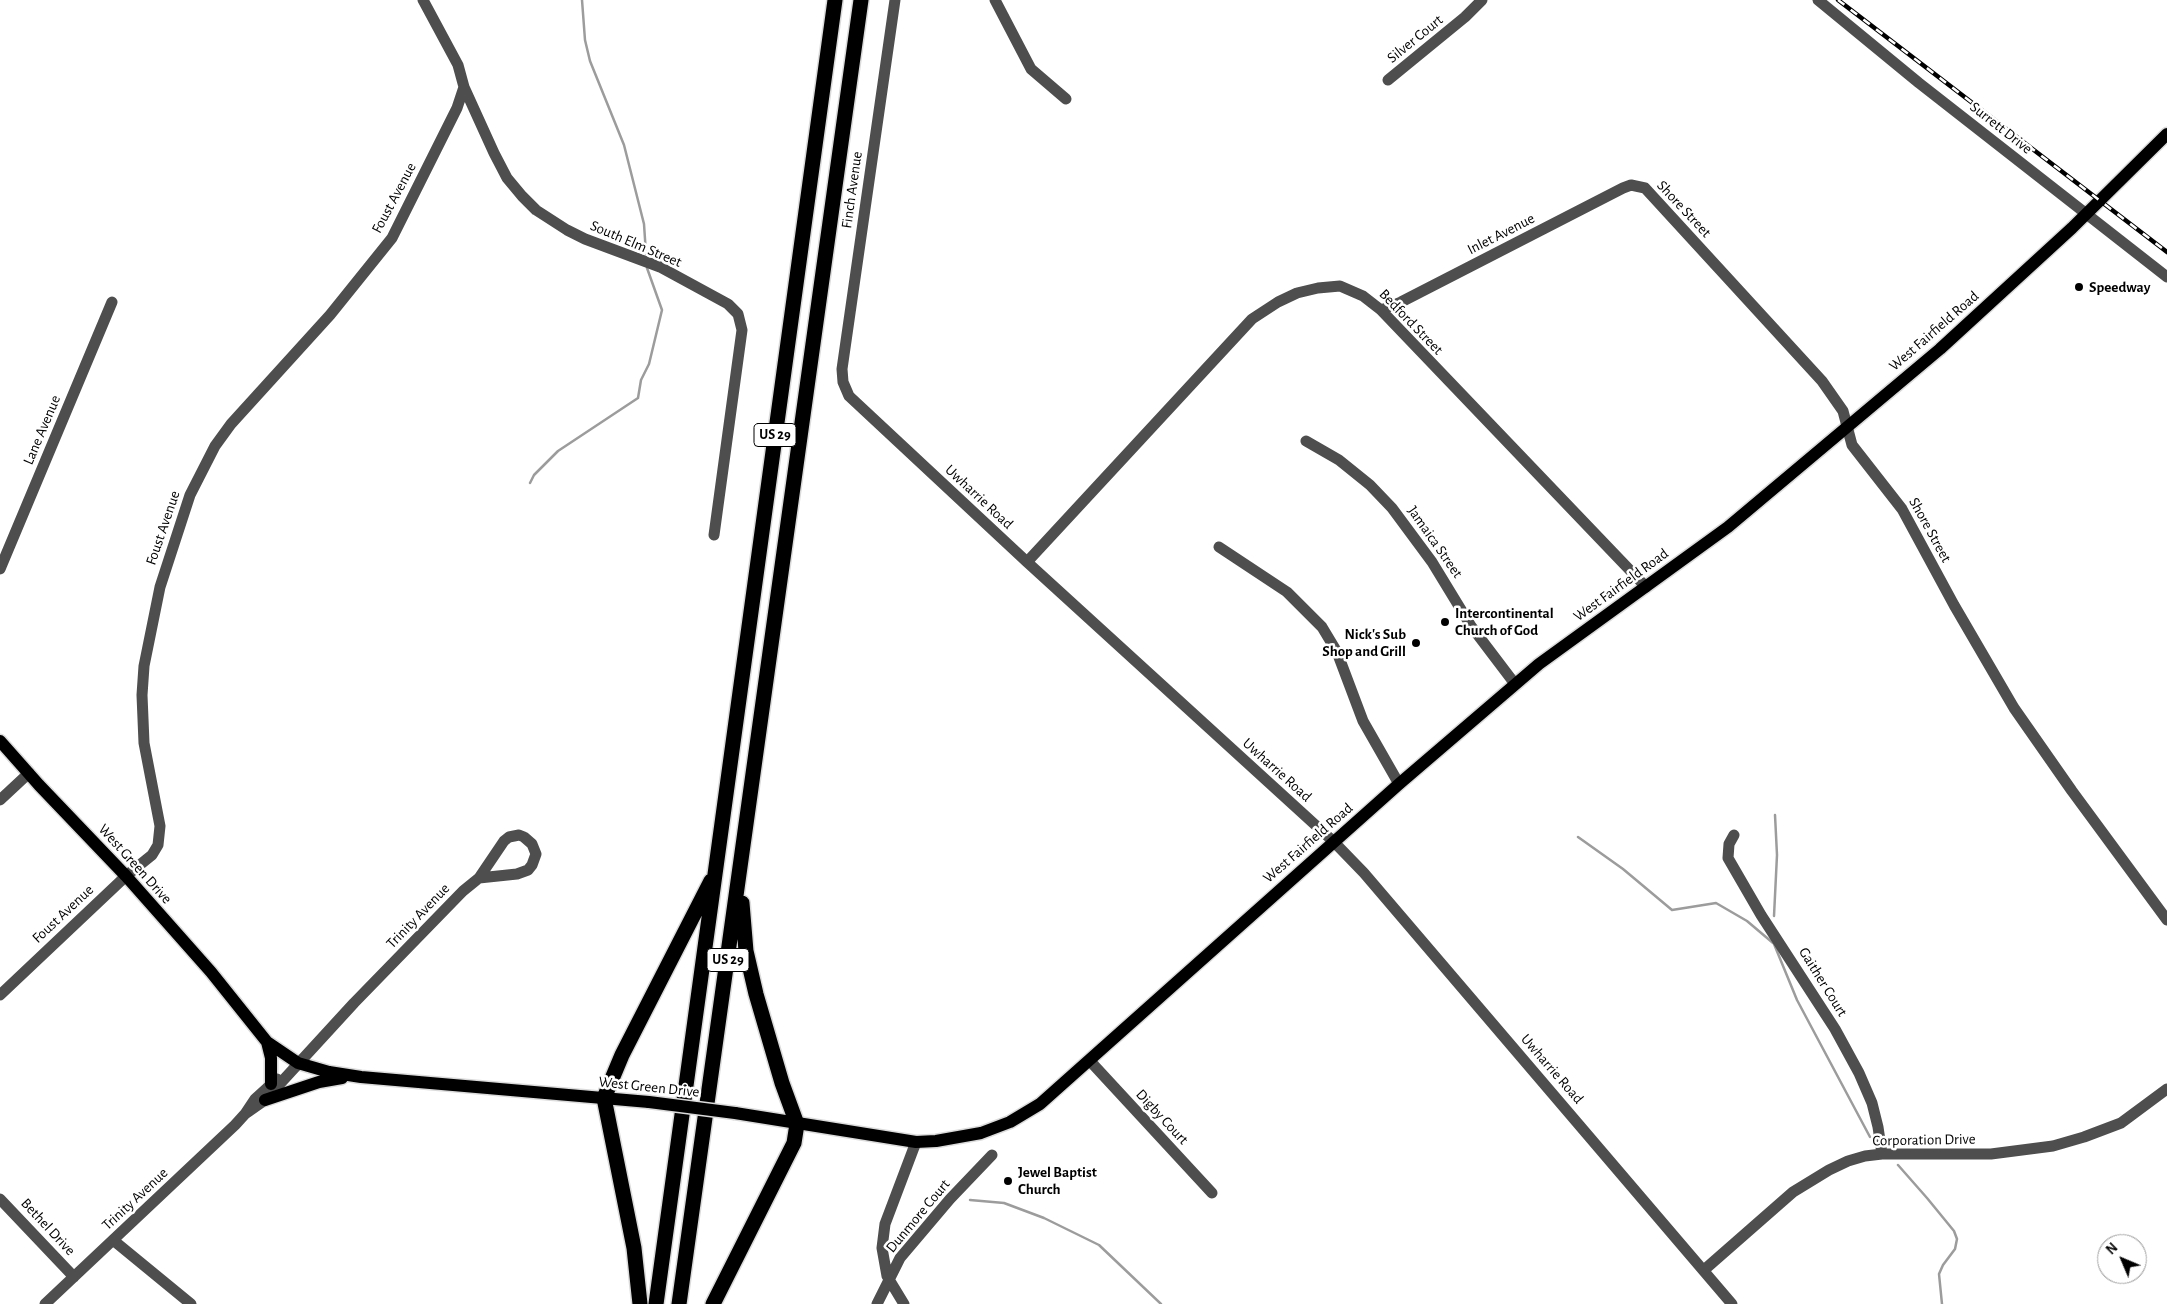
<!DOCTYPE html>
<html>
<head>
<meta charset="utf-8">
<style>
  body { margin:0 }
  #map { position:relative; width:2167px; height:1304px; overflow:hidden; background:#fff; font-family:"Alegreya Sans",sans-serif }
  canvas { display:block }
  .north { position:absolute; left:2097px; top:1234px; width:50px; height:50px; box-sizing:border-box; background:#fff; border:1px solid #999; border-radius:50%; rotate:315deg; font-size:14px; font-weight:700; line-height:20px; text-align:center; color:#000 }
  .north::after { content:''; display:block; margin:auto; width:18px; height:22px; background:#000; clip-path:polygon(50% 0,100% 100%,50% 72%,0 100%) }
</style>
</head>
<body>
<div id="map">
<canvas width="2167" height="1304"></canvas>
<div class="north">N</div>
</div>
<script>
const ctx = document.querySelector('canvas').getContext('2d');
ctx.lineJoin = 'round';
const toPath = rows => new Path2D(rows.map(r => 'M' + r).join(''));
function strokePath(path, color, width, dash) { ctx.strokeStyle = color; ctx.lineWidth = width; ctx.lineCap = dash ? 'butt' : 'round'; ctx.setLineDash(dash || []); ctx.stroke(path); }
function write(font, color, halo, rows, align = 'center') {
  ctx.font = font + ' "Alegreya Sans",sans-serif'; ctx.lineWidth = 5; ctx.setLineDash([]); ctx.textBaseline = 'middle'; ctx.strokeStyle = halo; ctx.fillStyle = color; for (const [text, x, y, turn = 0] of rows) {
    ctx.save(); ctx.translate(x, y); ctx.rotate((+turn || 0) * Math.PI / 180); ctx.textAlign = isNaN(turn) ? turn : align; if (halo) ctx.strokeText(text, 0, 0); ctx.fillText(text, 0, 0); ctx.restore();
  }
}
strokePath(toPath([
  [582,0,585,40,590,61,624,145,644,224,646,254],
  [530,483,534,475,558,451,638,398,641,380,649,364,662,310,647,268],
  [1578,837,1623,869,1672,910,1716,903,1747,921,1773,943],
  [1774,916,1777,855,1775,815],
  [1774,944,1797,1000,1870,1137],
  [1898,1165,1927,1198,1954,1231,1957,1239,1955,1249,1943,1265,1939,1274,1942,1304],
  [970,1200,1004,1203,1044,1218,1099,1245,1161,1304]
]), '#9c9c9c', 2.5);
const major = toPath([
  [0,741,39,785,126,876,211,972,267,1042,298,1063,329,1072,361,1077,649,1102],
  [267,1042,271,1058,271,1084],
  [265,1100,319,1082,342,1078],
  [735,1113,916,1142,936,1141,981,1133,1010,1122,1040,1104,1399,784,1539,664,1728,527,1940,349,2072,228,2167,134]
]);
const highway = toPath([
  [640,1304,634,1248,604,1098,622,1055,711,881],
  [656,1304,835,0],
  [679,1304,861,0],
  [713,1304,794,1143,797,1124,782,1083,756,994,746,951,742,903]
]);
strokePath(major, '#dbdbdb', 15);
strokePath(highway, '#dbdbdb', 18);
strokePath(toPath([
  [423,0,458,65,464,87,494,153,507,178,522,196,536,210,567,230,585,239,660,267,728,304,738,314,742,330,714,535],
  [895,0,842,369,843,382,849,396,1027,562,1334,842,1364,873,1732,1304],
  [995,0,1031,69,1066,99],
  [1818,0,1919,83,2167,277],
  [1388,80,1465,17,1482,0],
  [1381,310,1401,302,1623,188,1631,185,1645,188,1822,381,1843,411,1852,445,1902,509,1954,605,2014,708,2072,791,2167,920],
  [1306,441,1339,460,1370,485,1392,508,1432,562,1471,626,1515,684],
  [1219,547,1287,592,1322,627,1337,652,1363,721,1399,784],
  [1027,562,1252,319,1278,302,1297,293,1318,288,1340,286,1363,296,1381,310,1646,587],
  [0,569,112,302],
  [0,800,29,773],
  [1734,835,1729,844,1728,858,1761,915,1835,1029,1859,1073,1872,1103,1878,1127,1882,1154],
  [0,995,126,876,152,855,158,845,160,826,144,743,142,695,144,666,160,587,190,495,215,446,231,424,330,315,392,238,457,108,464,87],
  [1090,1061,1212,1193],
  [245,1114,265,1100,354,1003,463,891,479,878,504,841,509,837,519,835,524,837,532,844,536,854,532,865,528,870,517,874,479,878],
  [0,1199,74,1277],
  [113,1240,191,1304],
  [1704,1270,1793,1192,1829,1170,1848,1161,1865,1156,1882,1154,1991,1154,2053,1146,2084,1137,2121,1123,2167,1089],
  [45,1304,235,1125,245,1114,255,1099,277,1079],
  [877,1304,900,1258,950,1199,992,1155],
  [904,1304,887,1276,882,1248,885,1224,916,1142]
]), '#4e4e4e', 11);
strokePath(major, '#000', 12);
strokePath(highway, '#000', 15);
const rail = toPath([
  [1838,0,2167,252]
]);
strokePath(rail, '#000', 4.5);
strokePath(rail, '#fff', 2.5, [8]);
const majorBridge = toPath([
  [649,1102,735,1113]
]);
strokePath(majorBridge, '#dbdbdb', 15, []);
strokePath(majorBridge, '#000', 12);
for (const [x, y, r, color] of [
  [2079,287,5,"#000"],
  [1445,622,5,"#000"],
  [1416,643,5,"#000"],
  [1008,1181,5,"#000"]
]) { const dot = new Path2D(); dot.arc(x, y, r, 0, 2 * Math.PI); ctx.fillStyle = color; ctx.fill(dot); strokePath(dot, '#fff', 2); }
for (const [x, y, w] of [
  [775,435,42],
  [728,960,42]
]) { const box = new Path2D(); box.roundRect(x - w / 2, y - 11.5, w, 23, 4); ctx.fillStyle = '#fff'; ctx.fill(box); strokePath(box, '#000', 1); }
write('bold 14px', '#000', null, [
  ["US 29",775,435],
  ["US 29",728,960]
]);
write('15px', '#000', '#fff', [
  ["Silver Court",1415,39,-39],
  ["Surrett Drive",2001,128,38],
  ["Finch Avenue",852,190,-82],
  ["Foust Avenue",394,198,-62],
  ["Shore Street",1684,209,47],
  ["Inlet Avenue",1501,234,-27],
  ["South Elm Street",636,244,23],
  ["Bedford Street",1411,322,46],
  ["West Fairfield Road",1934,331,-41],
  ["Lane Avenue",42,430,-67],
  ["Uwharrie Road",979,497,43],
  ["Foust Avenue",163,528,-71],
  ["Shore Street",1930,530,61],
  ["Jamaica Street",1435,542,55],
  ["West Fairfield Road",1621,585,-36],
  ["Uwharrie Road",1277,770,42],
  ["West Fairfield Road",1308,843,-41],
  ["West Green Drive",135,864,48],
  ["Foust Avenue",63,914,-43],
  ["Trinity Avenue",418,916,-46],
  ["Gaither Court",1823,982,58],
  ["Uwharrie Road",1552,1069,49],
  ["West Green Drive",649,1087,6],
  ["Digby Court",1162,1117,47],
  ["Corporation Drive",1924,1140,-1],
  ["Trinity Avenue",135,1199,-43],
  ["Dunmore Court",918,1216,-50],
  ["Bethel Drive",48,1227,47]
]);
write('bold 15px', '#000', '#fff', [
  ["Speedway",2089,287],
  ["Intercontinental",1455,613],
  ["Church of God",1455,630],
  ["Nick's Sub",1406,634,"right"],
  ["Shop and Grill",1406,651,"right"],
  ["Jewel Baptist",1018,1172],
  ["Church",1018,1189]
], 'left');
</script>
</body>
</html>
